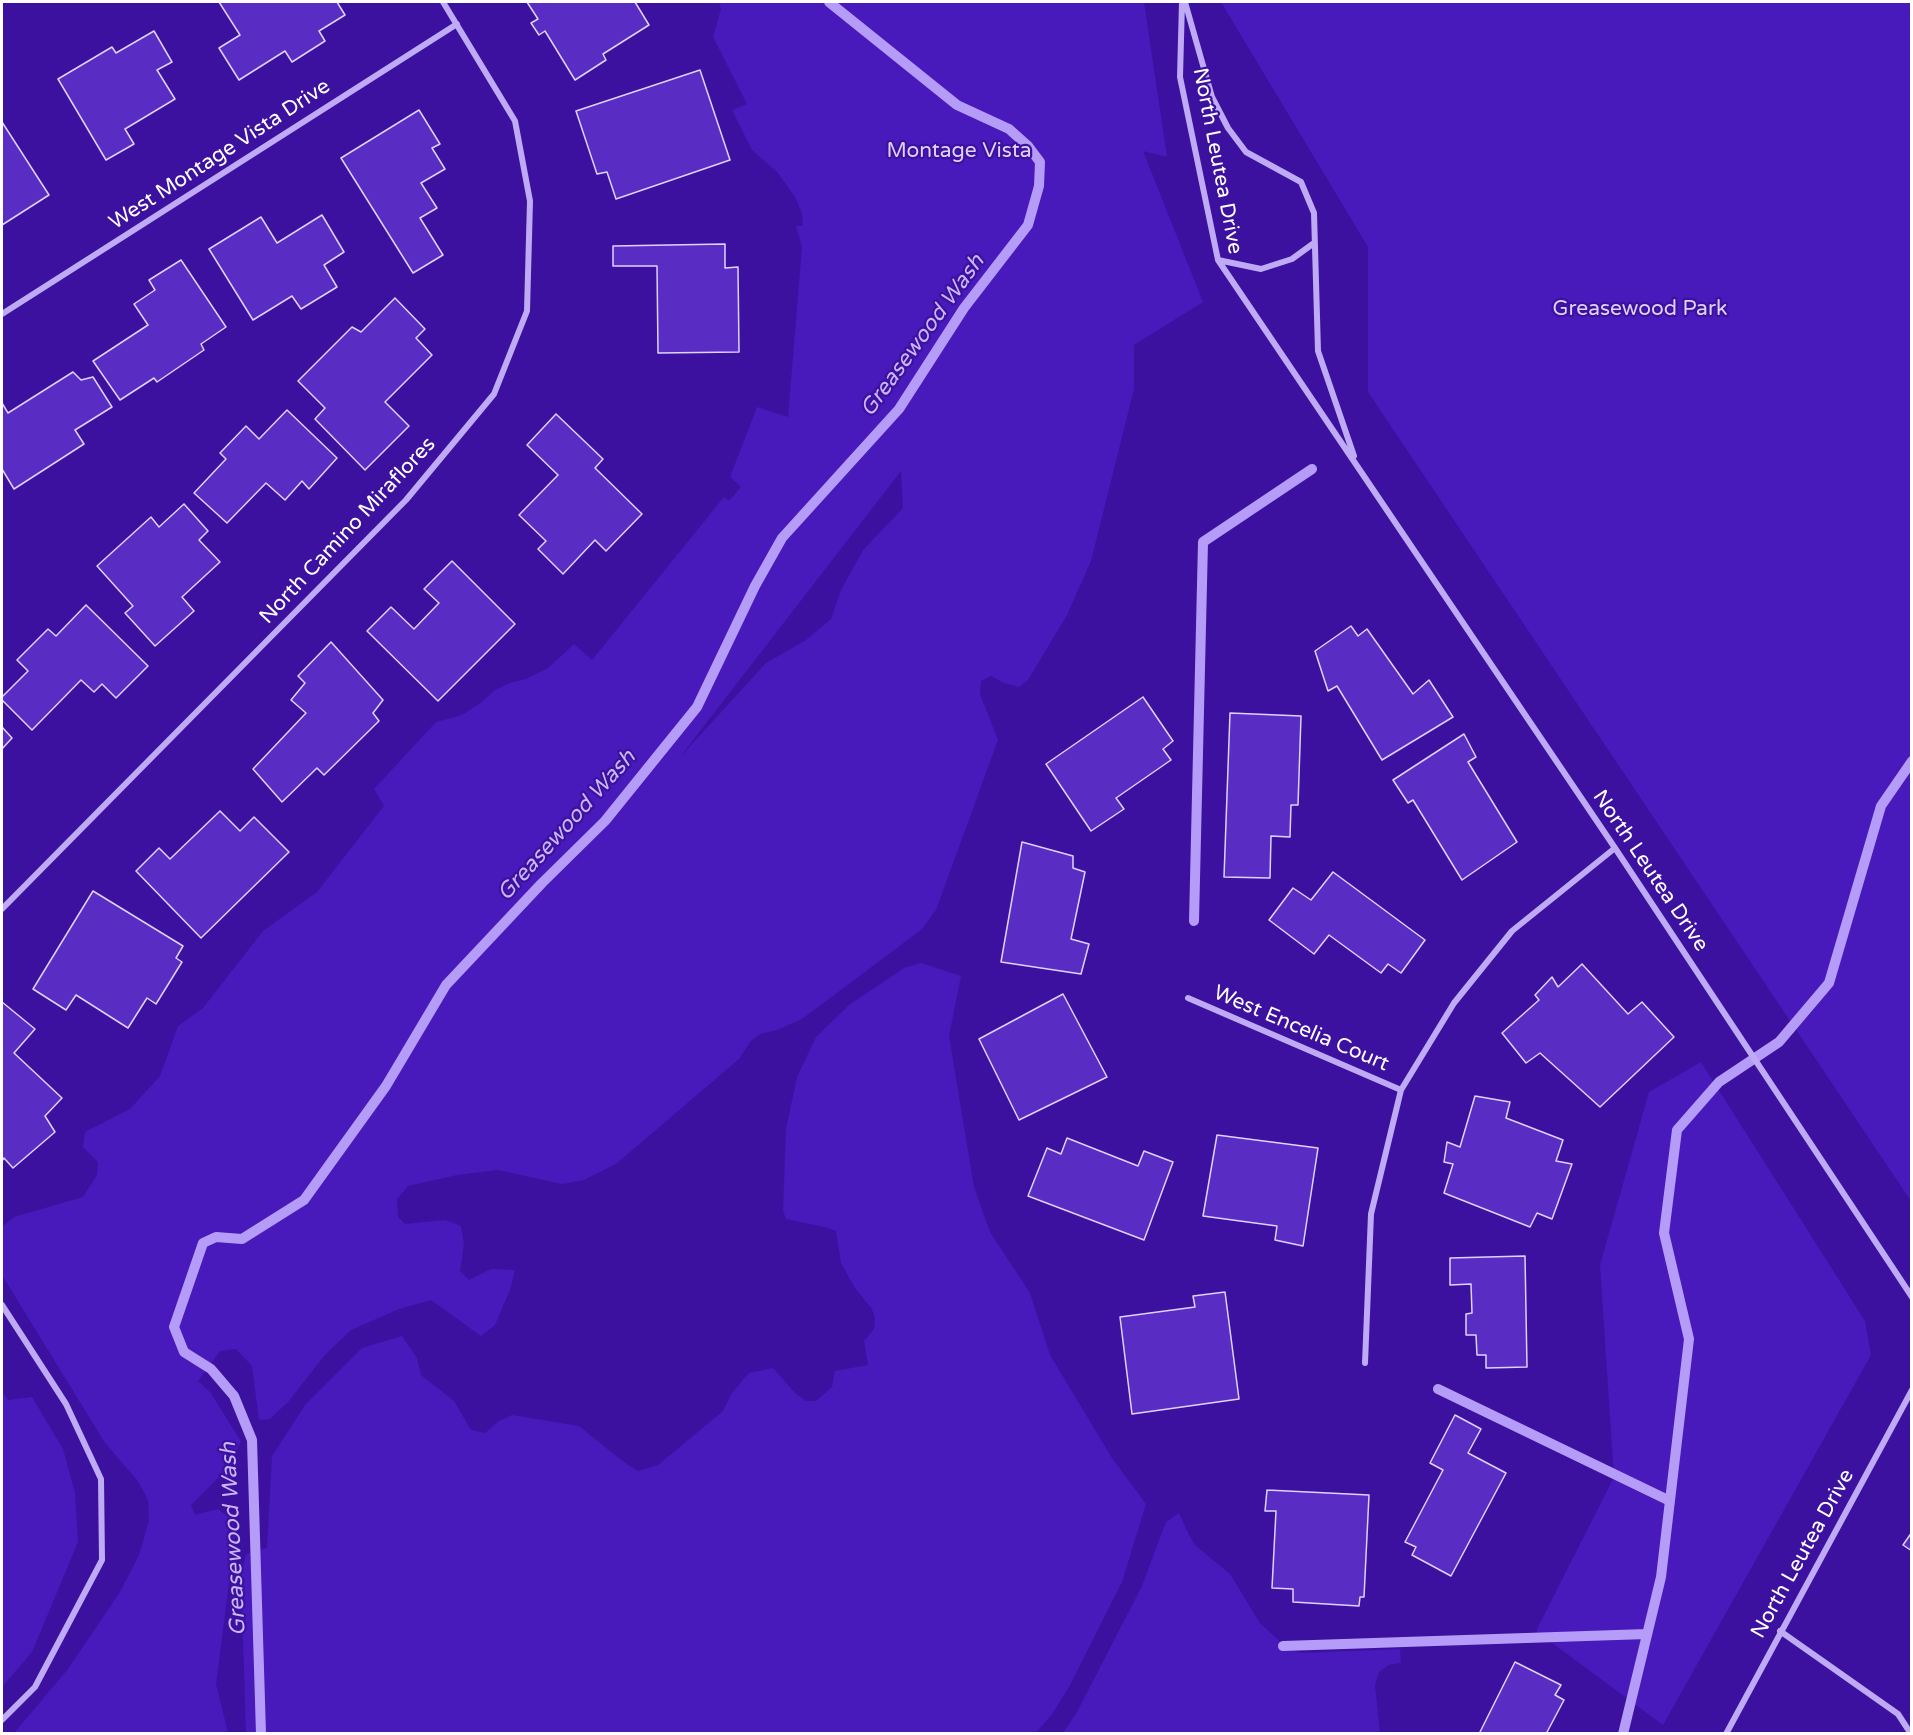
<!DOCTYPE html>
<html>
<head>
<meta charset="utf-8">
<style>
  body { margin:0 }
  #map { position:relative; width:1913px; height:1735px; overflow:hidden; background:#3d11a0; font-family:"Varela Round",sans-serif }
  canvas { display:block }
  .frame { position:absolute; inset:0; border:3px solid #fff; pointer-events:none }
</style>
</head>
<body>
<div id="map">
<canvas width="1913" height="1735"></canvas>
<div class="frame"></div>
</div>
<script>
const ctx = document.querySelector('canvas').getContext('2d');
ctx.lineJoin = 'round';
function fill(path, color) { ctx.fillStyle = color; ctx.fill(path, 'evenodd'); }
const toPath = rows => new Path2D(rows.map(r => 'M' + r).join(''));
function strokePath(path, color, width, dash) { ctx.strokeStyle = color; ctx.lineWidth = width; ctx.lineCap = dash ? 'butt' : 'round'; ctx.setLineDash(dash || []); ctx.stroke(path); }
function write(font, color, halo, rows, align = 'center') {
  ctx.font = font + ' "Varela Round",sans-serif'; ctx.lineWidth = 4.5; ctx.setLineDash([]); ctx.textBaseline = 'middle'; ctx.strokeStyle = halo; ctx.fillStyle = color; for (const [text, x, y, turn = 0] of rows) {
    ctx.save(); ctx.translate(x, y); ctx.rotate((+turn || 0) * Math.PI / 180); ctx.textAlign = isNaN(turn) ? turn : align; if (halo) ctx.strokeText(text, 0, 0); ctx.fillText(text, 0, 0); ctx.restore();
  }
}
fill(toPath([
  [719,2,1144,2,1167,157,1143,151,1203,302,1134,345,1134,389,1091,561,1067,615,1028,680,1019,687,1004,683,991,676,981,681,980,694,998,740,936,910,921,930,802,1019,777,1030,760,1034,750,1042,739,1059,616,1164,584,1180,562,1184,498,1170,457,1175,408,1186,397,1199,398,1217,405,1224,445,1220,461,1226,464,1244,460,1271,469,1280,491,1269,515,1270,510,1290,495,1325,481,1336,431,1300,399,1309,351,1330,324,1356,288,1402,270,1419,259,1420,252,1366,236,1349,220,1351,198,1381,210,1392,241,1441,229,1467,191,1505,195,1515,218,1509,233,1521,235,1537,216,1684,228,1733,14,1733,68,1669,120,1592,139,1555,149,1520,148,1500,138,1481,105,1443,2,1275,2,1227,14,1217,83,1197,97,1175,98,1162,83,1147,85,1132,130,1109,160,1076,178,1026,203,1008,263,931,317,892,384,806,374,789,436,722,462,715,482,702,495,690,510,683,526,679,548,668,574,644,592,660,724,497,729,501,741,487,730,477,757,407,788,417,802,247,796,226,803,226,802,213,795,197,778,173,752,150,732,110,747,104,713,37,721,9],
  [901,471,903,508,863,550,841,590,831,619,806,640,766,663,680,757],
  [1221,2,1911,2,1911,1201,1368,392,1368,247],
  [921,963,961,976,949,1036,974,1187,990,1232,1030,1293,1050,1355,1112,1458,1146,1504,1122,1582,1069,1687,1052,1714,1036,1733,246,1733,241,1576,246,1554,267,1548,272,1456,305,1405,362,1348,402,1336,417,1358,421,1375,454,1401,471,1430,485,1433,499,1421,512,1415,579,1426,625,1463,638,1471,658,1465,723,1411,731,1394,749,1373,773,1368,795,1393,806,1401,816,1401,832,1387,835,1371,868,1365,864,1341,874,1329,875,1318,872,1309,855,1288,841,1263,836,1231,825,1227,786,1219,783,1210,786,1129,797,1077,816,1037,849,1005,904,968],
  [1701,1062,1865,1321,1871,1355,1663,1725,1536,1631,1614,1477,1600,1265,1649,1092],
  [2,1391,8,1400,32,1397,63,1449,75,1493,78,1542,32,1652,2,1687],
  [1179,1513,1189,1535,1196,1546,1230,1574,1260,1623,1289,1650,1302,1653,1400,1649,1401,1663,1388,1665,1379,1672,1375,1685,1380,1733,1063,1733,1077,1712,1142,1586,1166,1522]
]), '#4819bb');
strokePath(toPath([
  [1194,921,1203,542,1312,469],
  [1438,1389,1670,1501],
  [1283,1646,1647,1634],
  [261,1734,252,1440,234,1396,211,1369,184,1352,174,1327,203,1243,216,1237,242,1239,304,1200,386,1086,446,985,542,883,605,821,697,707,755,586,782,538,899,409,964,308,1028,225,1039,186,1040,162,1028,146,1009,129,957,105,829,2],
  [1623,1734,1661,1577,1689,1339,1664,1233,1677,1130,1719,1082,1779,1042,1829,983,1881,806,1912,761]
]), '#b59cf8', 10);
const building = toPath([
  [219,2,337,2,345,15,319,31,325,41,292,62,285,51,239,80,219,48,240,35,219,2],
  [527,2,635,2,649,25,603,54,606,60,575,80,545,31,539,35,531,23,538,19,527,2],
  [154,31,172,62,157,70,175,99,125,129,134,144,106,160,58,79,112,47,116,53,154,31],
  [700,70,730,160,616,199,607,172,597,174,576,111,700,70],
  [419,110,440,144,432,148,445,169,421,183,437,208,420,218,443,255,413,273,341,158,419,110],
  [2,122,49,195,2,225,2,122],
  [322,215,344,252,324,265,337,287,301,309,292,296,253,320,209,249,261,217,277,243,322,215],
  [725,244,725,268,738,267,739,352,658,353,657,266,613,266,613,246,725,244],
  [181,260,226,327,201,344,204,350,157,382,154,378,120,400,93,361,148,325,134,304,155,290,149,280,181,260],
  [395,298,425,329,416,338,432,355,385,402,409,426,365,470,315,419,325,408,298,381,352,327,361,332,395,298],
  [73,372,81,380,93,377,112,407,75,430,84,444,14,489,2,469,2,403,8,413,73,372],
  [287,410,337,458,309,489,302,481,285,500,266,483,227,523,194,493,226,459,220,453,246,426,259,439,287,410],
  [556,414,603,459,595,468,642,514,606,551,595,540,563,574,538,549,546,541,519,515,558,475,527,445,556,414],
  [184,504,208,531,199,540,220,562,182,597,194,611,155,646,125,613,133,606,97,566,151,517,159,527,184,504],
  [452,561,515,624,438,701,367,631,391,607,414,629,439,603,424,589,452,561],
  [86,605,148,666,116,698,102,684,94,692,81,680,32,730,2,700,2,697,28,671,17,660,48,629,56,636,86,605],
  [1351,626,1358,636,1367,629,1413,694,1429,680,1453,717,1382,760,1337,686,1328,691,1315,651,1351,626],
  [331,642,383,700,373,713,379,721,324,775,317,768,282,802,253,769,306,713,291,700,305,683,298,676,331,642],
  [1143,697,1173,741,1163,749,1171,760,1116,798,1124,809,1091,831,1046,764,1143,697],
  [1230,713,1301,716,1298,805,1291,805,1290,837,1271,836,1270,878,1224,877,1230,713],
  [2,727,12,738,2,749,2,727],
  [1464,734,1476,757,1468,762,1517,842,1462,880,1413,800,1408,803,1393,780,1464,734],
  [220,811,240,831,254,817,289,852,201,938,136,871,159,848,170,859,220,811],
  [1022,842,1073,856,1073,868,1085,872,1071,939,1089,944,1081,974,1001,962,1022,842],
  [1333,872,1425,940,1401,973,1388,964,1381,973,1329,935,1314,954,1269,920,1293,888,1311,900,1333,872],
  [93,891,183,946,176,958,182,962,156,1004,147,998,128,1028,76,995,66,1010,33,989,93,891],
  [1582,964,1628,1014,1642,1002,1674,1037,1600,1107,1540,1053,1526,1063,1502,1033,1539,1000,1535,995,1552,977,1558,987,1582,964],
  [1063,994,1107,1077,1019,1120,979,1039,1063,994],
  [2,1002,35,1029,14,1053,62,1098,45,1116,55,1132,13,1168,4,1158,2,1161,2,1002],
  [1475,1096,1510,1102,1506,1118,1563,1140,1556,1161,1572,1164,1552,1219,1537,1213,1530,1227,1444,1193,1453,1164,1444,1162,1447,1142,1460,1147,1475,1096],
  [1217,1135,1318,1148,1303,1246,1275,1240,1277,1226,1203,1216,1217,1135],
  [1067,1138,1138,1166,1144,1151,1173,1162,1144,1240,1028,1196,1047,1148,1061,1154,1067,1138],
  [1525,1256,1527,1367,1486,1368,1486,1355,1477,1355,1476,1335,1466,1335,1466,1314,1472,1313,1471,1284,1450,1285,1450,1258,1525,1256],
  [1225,1292,1239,1399,1132,1414,1120,1317,1195,1307,1193,1296,1225,1292],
  [1455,1415,1481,1429,1468,1453,1506,1473,1451,1576,1412,1555,1416,1547,1405,1542,1443,1470,1430,1463,1455,1415],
  [1267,1490,1369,1495,1364,1597,1360,1597,1359,1606,1293,1602,1293,1589,1272,1588,1276,1511,1265,1511,1267,1490],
  [1912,1532,1912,1551,1903,1545,1912,1532],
  [1515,1662,1561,1685,1555,1695,1564,1700,1546,1734,1479,1734,1515,1662]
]);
fill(building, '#592cc3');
strokePath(building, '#dfd3fe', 1.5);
strokePath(toPath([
  [1182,2,1180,77,1218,260,1615,848,1912,1297],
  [1185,2,1212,97,1228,128,1246,152,1301,182,1314,213,1318,351,1354,456],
  [1218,260,1261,269,1292,259,1314,243],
  [2,314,457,24],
  [2,909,406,500,494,394,527,311,530,201,515,121,443,2],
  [1188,998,1401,1090],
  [2,1305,66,1404,101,1479,102,1560,35,1687,2,1720],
  [1365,1363,1371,1214,1401,1090,1454,1003,1512,931,1615,848],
  [1780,1631,1898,1714,1911,1734],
  [1726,1734,1912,1390]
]), '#bfaaf5', 6);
write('21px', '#dfd3fe', '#3d11a0', [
  ["Montage Vista",959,151],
  ["Greasewood Park",1640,309]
]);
write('21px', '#fff', '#3d11a0', [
  ["West Montage Vista Drive",220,155,-33],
  ["North Leutea Drive",1217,161,79],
  ["North Camino Miraflores",348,531,-47],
  ["North Leutea Drive",1650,871,56],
  ["West Encelia Court",1301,1029,23],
  ["North Leutea Drive",1803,1554,-61]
]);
write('italic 22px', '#cab7fb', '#3d11a0', [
  ["Greasewood Wash",923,336,-54],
  ["Greasewood Wash",567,826,-48],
  ["Greasewood Wash",234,1539,-93]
]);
</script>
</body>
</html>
